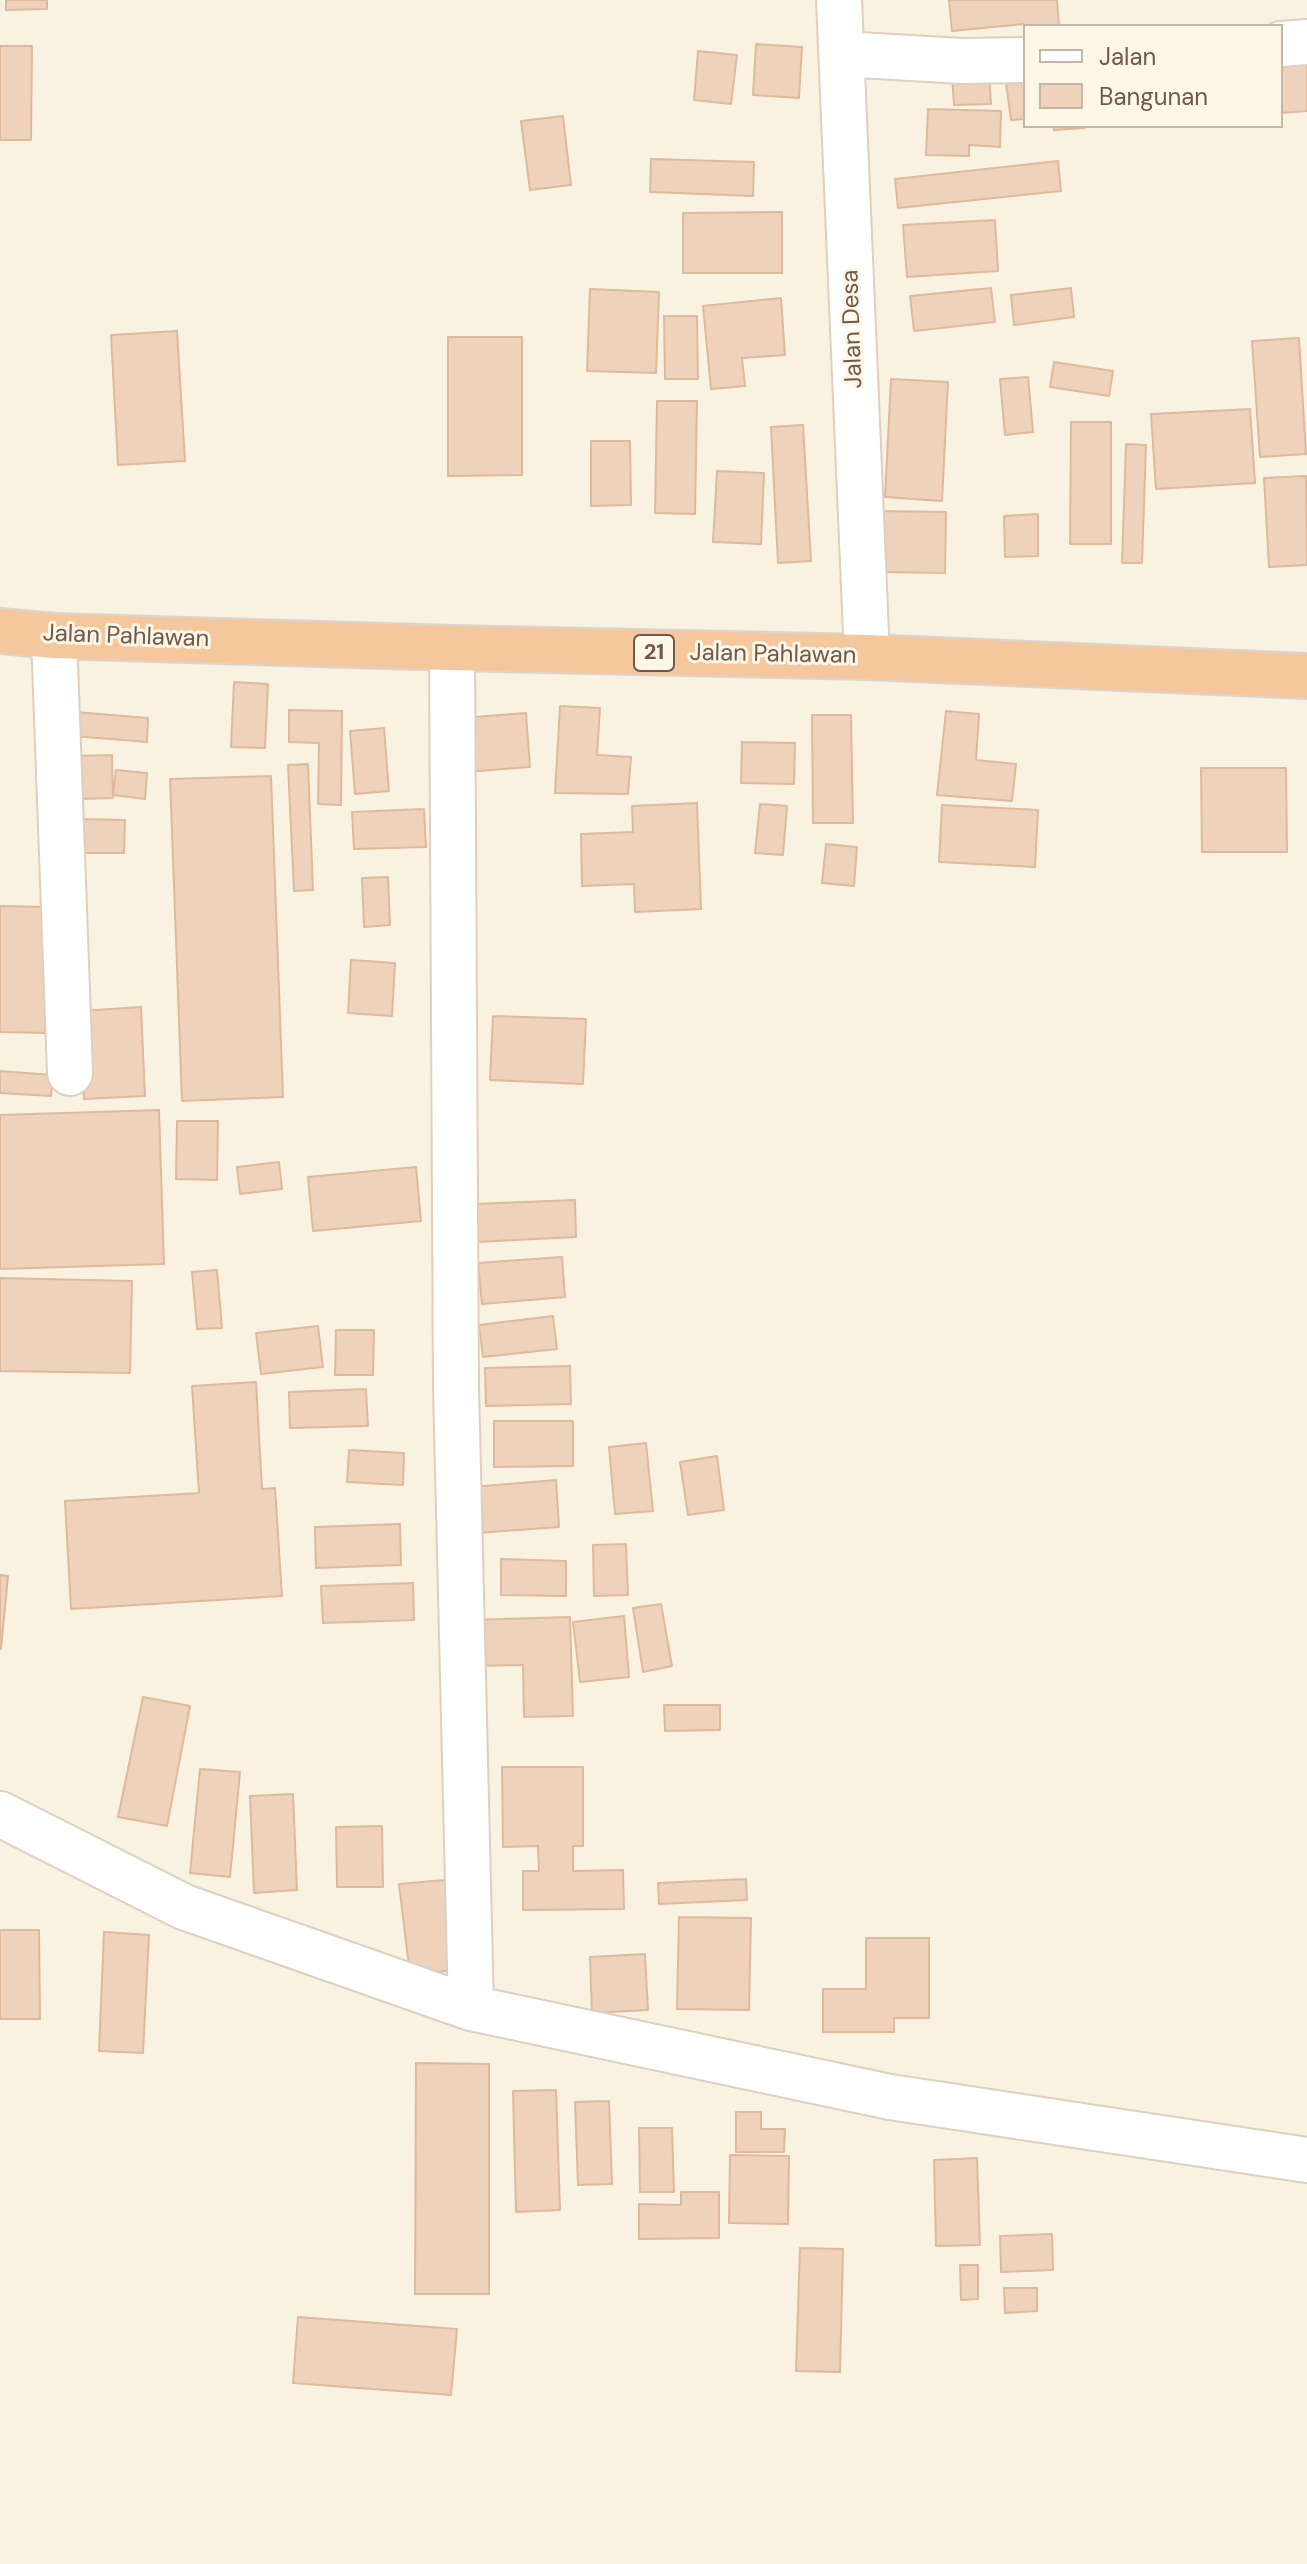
<!DOCTYPE html>
<html>
<head>
<meta charset="utf-8">
<style>
  body { margin:0 }
  #map { position:relative; width:1307px; height:2564px; overflow:hidden; background:#faf2e1; font-family:"DM Sans",sans-serif }
  canvas { display:block }
  .legend { position:absolute; left:1023px; top:24px; width:260px; height:104px; box-sizing:border-box; background:#fef6e7; border:2px solid #c5b7a8; margin:0; padding:10px 14px; list-style:none; font-size:24px; color:#70594a }
  .legend li { display:flex; align-items:center; gap:16px; height:40px }
  .legend b { width:40px; border:2px solid #c5b7a8 }
</style>
</head>
<body>
<div id="map">
<canvas width="1307" height="2564"></canvas>
<ul class="legend">
<li><b style="height:10px;background:#fff"></b>Jalan</li>
<li><b style="height:22px;background:#eed2bb"></b>Bangunan</li>
</ul>
</div>
<script>
const ctx = document.querySelector('canvas').getContext('2d');
ctx.lineJoin = 'round';
function fill(path, color) { ctx.fillStyle = color; ctx.fill(path, 'evenodd'); }
const toPath = rows => new Path2D(rows.map(r => 'M' + r).join(''));
function strokePath(path, color, width, dash) { ctx.strokeStyle = color; ctx.lineWidth = width; ctx.lineCap = dash ? 'butt' : 'round'; ctx.setLineDash(dash || []); ctx.stroke(path); }
function write(font, color, halo, rows, align = 'center') {
  ctx.font = font + ' "DM Sans",sans-serif'; ctx.lineWidth = 6; ctx.setLineDash([]); ctx.textBaseline = 'middle'; ctx.strokeStyle = halo; ctx.fillStyle = color; for (const [text, x, y, turn = 0] of rows) {
    ctx.save(); ctx.translate(x, y); ctx.rotate((+turn || 0) * Math.PI / 180); ctx.textAlign = isNaN(turn) ? turn : align; if (halo) ctx.strokeText(text, 0, 0); ctx.fillText(text, 0, 0); ctx.restore();
  }
}
const building = toPath([
  [6,0,47,0,47,9,6,10,6,0],
  [949,0,1057,0,1059,26,1025,26,1025,34,1024,24,952,31,949,0],
  [756,44,802,47,799,98,753,95,756,44],
  [0,46,32,46,31,140,0,140,0,46],
  [1307,50,1307,111,1281,113,1281,52,1307,50],
  [698,51,737,55,731,104,694,100,698,51],
  [989,73,991,104,954,105,952,75,989,73],
  [1025,80,1025,119,1011,120,1006,83,1025,80],
  [928,109,1001,111,1000,147,969,145,969,156,926,155,928,109],
  [563,116,571,185,530,190,521,121,563,116],
  [1054,126,1083,126,1084,128,1054,130,1054,126],
  [651,159,754,162,753,196,650,192,651,159],
  [1058,161,1061,191,898,208,895,179,1058,161],
  [782,212,782,273,683,273,683,213,782,212],
  [995,220,998,271,907,277,903,225,995,220],
  [991,288,995,322,914,331,910,296,991,288],
  [1071,288,1074,317,1014,325,1011,295,1071,288],
  [590,289,659,292,656,373,587,371,590,289],
  [781,298,785,355,742,358,745,386,711,389,703,306,781,298],
  [664,316,697,316,698,379,665,379,664,316],
  [177,331,185,461,118,465,111,335,177,331],
  [448,337,522,337,522,475,448,476,448,337],
  [1299,338,1306,454,1260,457,1252,341,1299,338],
  [1054,362,1113,371,1109,396,1050,387,1054,362],
  [1028,377,1033,432,1005,435,1000,379,1028,377],
  [891,379,948,382,942,501,885,497,891,379],
  [657,401,697,401,695,514,655,513,657,401],
  [1250,409,1255,483,1156,489,1151,414,1250,409],
  [1071,422,1111,422,1111,544,1070,544,1071,422],
  [803,425,811,561,778,563,771,427,803,425],
  [591,441,630,441,631,505,591,506,591,441],
  [1126,444,1146,445,1142,563,1122,563,1126,444],
  [717,471,764,473,761,544,713,542,717,471],
  [1306,476,1307,565,1269,567,1264,478,1306,476],
  [881,511,946,512,945,573,880,572,881,511],
  [1038,514,1038,556,1005,557,1004,516,1038,514],
  [234,682,268,684,265,748,231,747,234,682],
  [560,706,600,708,597,755,631,757,628,794,555,793,560,706],
  [289,710,342,711,341,805,318,804,319,743,289,742,289,710],
  [946,711,979,714,976,760,1016,764,1012,801,937,795,946,711],
  [75,712,148,718,147,742,73,736,75,712],
  [526,713,530,767,465,772,461,718,526,713],
  [812,715,851,715,853,823,813,823,812,715],
  [384,728,389,791,355,794,350,731,384,728],
  [742,742,795,743,794,784,741,783,742,742],
  [112,755,113,798,75,799,74,756,112,755],
  [308,764,313,890,294,891,288,765,308,764],
  [1201,768,1286,768,1287,852,1202,852,1201,768],
  [116,770,147,773,145,799,113,795,116,770],
  [271,776,283,1097,182,1101,170,779,271,776],
  [697,803,701,909,635,912,634,884,582,886,581,834,633,832,632,806,697,803],
  [760,804,787,806,783,855,755,853,760,804],
  [942,805,1038,810,1035,867,939,862,942,805],
  [424,809,426,847,354,849,352,812,424,809],
  [77,819,125,820,124,853,77,853,77,819],
  [826,844,857,847,854,886,822,883,826,844],
  [388,877,390,925,364,927,362,878,388,877],
  [0,906,48,907,45,1033,0,1032,0,906],
  [351,960,395,963,392,1016,348,1013,351,960],
  [141,1007,145,1096,84,1099,80,1011,141,1007],
  [493,1016,586,1019,583,1084,490,1080,493,1016],
  [0,1071,53,1075,51,1096,0,1093,0,1071],
  [159,1110,164,1264,0,1269,0,1115,159,1110],
  [177,1121,218,1121,217,1180,176,1179,177,1121],
  [279,1162,282,1189,240,1194,237,1167,279,1162],
  [416,1167,421,1221,313,1231,308,1177,416,1167],
  [575,1200,576,1237,475,1242,473,1204,575,1200],
  [562,1257,565,1297,482,1304,478,1263,562,1257],
  [217,1270,222,1328,197,1329,192,1272,217,1270],
  [0,1278,132,1281,130,1373,0,1371,0,1278],
  [553,1316,557,1349,483,1357,479,1325,553,1316],
  [318,1326,323,1367,261,1374,256,1333,318,1326],
  [336,1330,374,1330,373,1375,335,1375,336,1330],
  [570,1366,571,1404,486,1406,485,1368,570,1366],
  [256,1382,262,1489,275,1488,282,1596,71,1609,65,1501,199,1493,192,1386,256,1382],
  [366,1389,368,1426,290,1428,289,1392,366,1389],
  [494,1421,573,1421,573,1466,494,1467,494,1421],
  [646,1443,653,1511,615,1514,609,1447,646,1443],
  [349,1450,404,1453,403,1485,347,1482,349,1450],
  [717,1456,724,1510,688,1515,680,1462,717,1456],
  [556,1480,559,1527,476,1533,472,1487,556,1480],
  [400,1524,401,1565,316,1568,315,1527,400,1524],
  [626,1544,628,1595,594,1596,593,1545,626,1544],
  [501,1559,566,1561,566,1596,501,1595,501,1559],
  [0,1575,8,1576,1,1649,0,1649,0,1575],
  [413,1583,414,1620,323,1623,321,1586,413,1583],
  [661,1604,672,1666,643,1672,633,1608,661,1604],
  [624,1616,629,1677,580,1682,573,1622,624,1616],
  [570,1617,573,1716,524,1717,523,1665,471,1666,470,1620,570,1617],
  [143,1697,190,1706,167,1826,118,1817,143,1697],
  [664,1705,720,1705,720,1730,665,1731,664,1705],
  [502,1767,583,1767,583,1846,573,1846,573,1871,623,1870,624,1909,523,1910,523,1871,539,1871,538,1846,503,1847,502,1767],
  [200,1769,240,1772,230,1877,190,1873,200,1769],
  [293,1794,297,1890,254,1893,250,1796,293,1794],
  [382,1826,383,1887,337,1887,336,1827,382,1826],
  [746,1879,747,1900,659,1904,658,1883,746,1879],
  [445,1880,455,1970,410,1975,399,1884,445,1880],
  [679,1917,751,1918,749,2010,677,2009,679,1917],
  [0,1930,39,1930,40,2019,0,2019,0,1930],
  [104,1932,149,1935,143,2053,99,2051,104,1932],
  [866,1938,929,1938,929,2018,894,2018,894,2032,823,2032,823,1989,866,1989,866,1938],
  [645,1954,648,2010,592,2013,590,1957,645,1954],
  [416,2063,489,2064,489,2294,415,2294,416,2063],
  [556,2090,560,2210,516,2212,513,2091,556,2090],
  [609,2101,612,2184,578,2185,575,2102,609,2101],
  [736,2112,761,2112,761,2129,785,2129,784,2152,736,2152,736,2112],
  [639,2128,672,2128,674,2192,640,2192,639,2128],
  [730,2155,789,2156,788,2224,729,2223,730,2155],
  [977,2158,980,2245,936,2246,934,2160,977,2158],
  [681,2192,719,2192,719,2238,639,2239,639,2204,681,2205,681,2192],
  [1052,2234,1053,2270,1001,2272,1000,2236,1052,2234],
  [800,2248,843,2249,840,2372,796,2371,800,2248],
  [960,2265,978,2265,978,2299,961,2300,960,2265],
  [1004,2288,1037,2288,1037,2311,1005,2313,1004,2288],
  [298,2317,457,2329,451,2395,293,2383,298,2317]
]);
fill(building, '#eed2bb');
strokePath(building, '#dfb99c', 2);
const minor = toPath([
  [839,0,867,657],
  [1281,44,1307,42],
  [842,54,962,61,1025,60],
  [54,636,70,1073],
  [452,648,456,1387,471,2008],
  [0,1814,184,1907,471,2008,890,2097,1307,2160]
]);
const trunk = toPath([
  [0,631,54,636,452,648,867,657,1307,676]
]);
strokePath(minor, '#decfbe', 48);
strokePath(trunk, '#dad4d0', 48);
strokePath(minor, '#fff', 44);
strokePath(trunk, '#f4c89c', 44);
for (const [x, y, w] of [
  [654,653,40]
]) { const box = new Path2D(); box.roundRect(x - w / 2, y - 18, w, 36, 6); ctx.fillStyle = '#fef6e7'; ctx.fill(box); strokePath(box, '#70594a', 2); }
write('bold 22px', '#70594a', null, [
  ["21",654,653]
]);
write('24px', '#70594a', '#fef6e7', [
  ["Jalan Desa",853,329,-92],
  ["Jalan Pahlawan",126,637,2],
  ["Jalan Pahlawan",773,655,1]
]);
</script>
</body>
</html>
